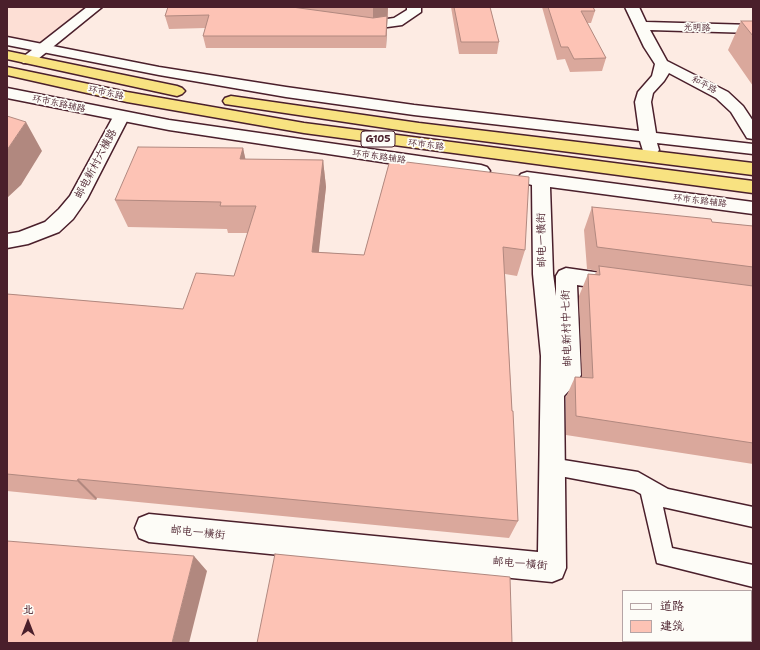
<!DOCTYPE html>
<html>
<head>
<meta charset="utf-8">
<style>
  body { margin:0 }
  #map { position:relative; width:760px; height:650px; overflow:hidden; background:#fdebe3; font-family:"Shantell Sans","LXGW WenKai TC",sans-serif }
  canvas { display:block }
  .frame { position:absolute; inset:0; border:8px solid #4a1f2b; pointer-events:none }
  .legend { position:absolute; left:622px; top:590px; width:130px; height:52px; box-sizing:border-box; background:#fdfcf7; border:1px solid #b5a4a5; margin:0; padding:5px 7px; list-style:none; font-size:12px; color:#4a1f2b }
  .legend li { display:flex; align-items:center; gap:8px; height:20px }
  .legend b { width:20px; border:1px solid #b5a4a5 }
  .north { position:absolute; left:8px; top:602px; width:40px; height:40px; -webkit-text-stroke:3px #fdfcf7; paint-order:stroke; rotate:0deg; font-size:11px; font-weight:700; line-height:16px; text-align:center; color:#4a1f2b }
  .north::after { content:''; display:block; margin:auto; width:14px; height:18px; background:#4a1f2b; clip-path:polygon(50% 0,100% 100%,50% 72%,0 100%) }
</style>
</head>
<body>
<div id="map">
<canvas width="760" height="650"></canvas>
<div class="frame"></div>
<ul class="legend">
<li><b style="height:5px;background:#fdfcf7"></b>道路</li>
<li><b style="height:11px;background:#fdc3b5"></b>建筑</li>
</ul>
<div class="north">北</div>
</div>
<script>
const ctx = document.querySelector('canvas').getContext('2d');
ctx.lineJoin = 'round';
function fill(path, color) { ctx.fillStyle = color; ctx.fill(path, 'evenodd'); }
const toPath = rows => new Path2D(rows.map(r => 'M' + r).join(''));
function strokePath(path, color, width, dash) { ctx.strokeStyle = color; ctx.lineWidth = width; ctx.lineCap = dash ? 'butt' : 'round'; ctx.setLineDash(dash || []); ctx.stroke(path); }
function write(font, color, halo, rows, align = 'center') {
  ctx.font = font + ' "Shantell Sans","LXGW WenKai TC",sans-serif'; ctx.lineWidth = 3.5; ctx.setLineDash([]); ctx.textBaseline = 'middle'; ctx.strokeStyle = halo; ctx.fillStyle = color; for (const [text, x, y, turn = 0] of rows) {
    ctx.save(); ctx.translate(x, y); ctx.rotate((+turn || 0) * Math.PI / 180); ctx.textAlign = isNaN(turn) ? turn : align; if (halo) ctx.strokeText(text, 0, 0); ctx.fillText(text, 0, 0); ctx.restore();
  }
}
fill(toPath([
  [7,7,90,7,46,45,7,39]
]), '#fddfd5');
const service = toPath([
  [551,458,638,472,668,489,753,507,753,527,663,507,672,548,753,565,753,587,657,563,641,494,634,490,544,473,542,467,544,461,551,458]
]);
const minor = toPath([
  [407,7,421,7,421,12,402,25,373,29,352,26,350,23,352,20,357,19,373,21,394,18,407,10,407,7],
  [625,7,639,7,646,22,753,25,753,33,650,30,667,61,728,92,743,106,753,121,753,139,747,138,731,112,716,98,669,73,664,81,653,93,651,102,656,133,753,144,753,154,657,143,659,150,656,154,650,155,644,154,640,141,414,115,286,97,159,75,7,45,7,37,159,67,286,87,414,105,639,131,635,102,638,92,652,76,655,64,644,47,625,7],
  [7,88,169,120,481,165,487,167,490,171,487,175,481,177,169,130,7,98,7,88],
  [527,172,753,202,753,214,550,187,553,274,556,296,556,276,559,271,566,268,615,275,622,277,625,283,622,289,615,291,577,285,581,375,577,382,564,396,566,568,562,578,552,582,149,542,139,538,135,528,139,518,149,514,538,552,541,356,533,274,532,185,521,182,518,178,521,174,527,172]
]);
const tertiary = toPath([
  [87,7,102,7,33,63,23,63,21,60,23,57,87,7],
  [121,112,127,114,129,117,87,199,73,219,59,232,28,244,7,248,7,234,19,232,45,222,59,209,70,196,113,117,115,114,121,112]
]);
const trunk = toPath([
  [7,51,177,86,182,88,185,91,182,94,177,96,7,59,7,51],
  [7,67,127,92,304,123,753,181,753,193,304,133,127,102,7,75,7,67],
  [231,96,419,123,753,163,753,175,419,133,225,104,223,101,225,98,231,96]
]);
strokePath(service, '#4a1f2b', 3);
strokePath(minor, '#4a1f2b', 3);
strokePath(tertiary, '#4a1f2b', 3);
strokePath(trunk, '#4a1f2b', 3);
fill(service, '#fdfcf7');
fill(minor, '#fdfcf7');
fill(tertiary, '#fdfcf7');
fill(trunk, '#f8e281');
fill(toPath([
  [168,7,388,7,386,48,206,48,203,36,205,28,169,29,165,16],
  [451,7,490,7,499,42,497,54,459,54],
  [542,7,593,7,595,11,591,23,587,23,606,58,602,71,570,72,565,59,557,60],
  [741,21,753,21,753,86,728,50],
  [243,148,245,159,323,160,326,187,318,252,364,255,390,160,525,250,517,276,505,274,512,411,518,521,509,538,97,498,96,500,7,491,7,294,183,309,234,276,248,233,228,233,227,229,128,227,115,200],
  [592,207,712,222,753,226,753,464,566,435,566,397,575,377,582,377,579,296,588,274,595,274,597,271,587,269,584,230],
  [622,639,623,639,623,641,712,641,723,643,623,643]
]), '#daa89c');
fill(toPath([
  [373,7,388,7,386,48,386,36,373,19],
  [26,122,42,151,21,185,7,198,7,150],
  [243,148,249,175,240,159],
  [323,160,326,187,316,278,312,252],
  [78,479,97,498,96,500,77,481],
  [194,556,207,571,189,643,172,643]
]), '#b1887f');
const building = toPath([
  [168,7,292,7,373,18,387,16,386,36,203,36,209,15,165,16,168,7],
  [454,7,490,7,499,42,461,42,454,7],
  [548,7,593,7,595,11,581,11,606,58,574,59,568,47,561,47,548,7],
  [741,21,753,21,753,36,741,21],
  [7,116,26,122,7,150,7,116],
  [138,147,243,148,240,159,323,160,312,252,364,255,390,160,529,177,525,250,503,247,512,411,513,411,518,521,78,479,77,481,7,474,7,294,183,309,196,273,234,276,256,206,220,206,221,202,115,200,138,147],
  [592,207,711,219,712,222,753,226,753,267,597,247,592,207],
  [599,266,753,286,753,443,576,416,575,377,593,378,588,274,600,275,599,266],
  [7,541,194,556,172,643,7,643,7,541],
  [275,554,510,577,512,643,257,643,275,554],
  [643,641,712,641,723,643,643,643,643,641]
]);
fill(building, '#fdc3b5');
strokePath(building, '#b1887f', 1);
write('9px', '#4a1f2b', '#fdfcf7', [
  ["光明路",697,28,1],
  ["和平路",704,85,27],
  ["环市东路",106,93,12],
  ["环市东路辅路",59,104,12],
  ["环市东路",426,145,7],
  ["环市东路辅路",379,157,8],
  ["环市东路辅路",700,201,7]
]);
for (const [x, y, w] of [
  [378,139,34]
]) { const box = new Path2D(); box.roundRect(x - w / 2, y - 8, w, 16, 3); ctx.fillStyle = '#fdfcf7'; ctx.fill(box); strokePath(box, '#4a1f2b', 1); }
write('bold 10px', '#4a1f2b', null, [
  ["G105",378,139]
]);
write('11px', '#4a1f2b', '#fdfcf7', [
  ["邮电新村六横路",96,164,-62],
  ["邮电一横街",542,240,-91],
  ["邮电新村中七街",567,328,-92],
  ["邮电一横街",198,533,6],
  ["邮电一横街",520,564,5]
]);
</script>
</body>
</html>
